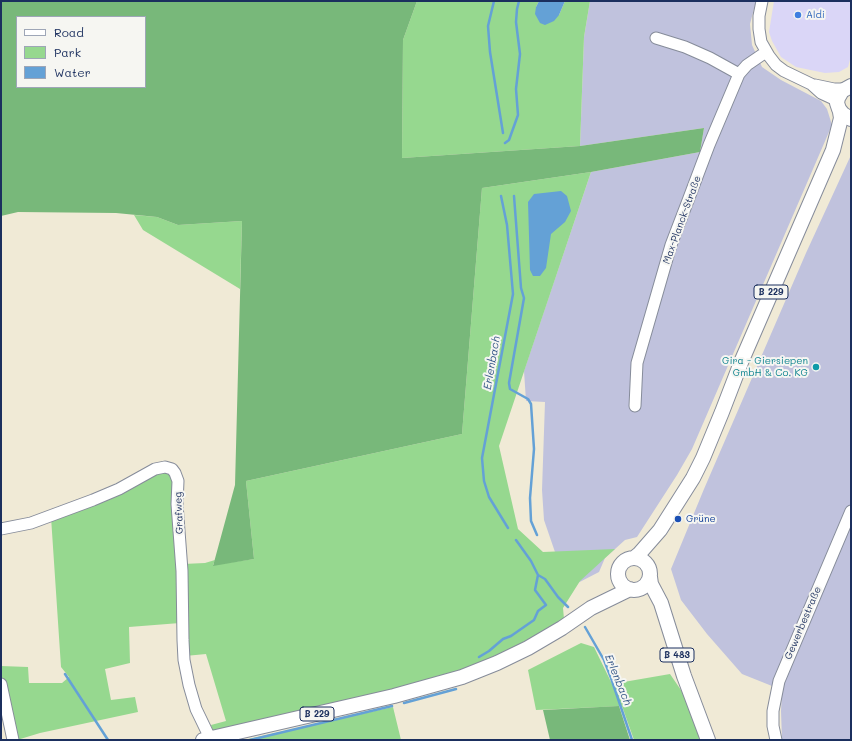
<!DOCTYPE html>
<html>
<head>
<meta charset="utf-8">
<style>
  body { margin:0 }
  #map { position:relative; width:852px; height:741px; overflow:hidden; background:#f0ead6; font-family:Mali,sans-serif }
  canvas { display:block }
  .frame { position:absolute; inset:0; border:2px solid #1b2f5e; pointer-events:none }
  .legend { position:absolute; left:16px; top:16px; width:130px; height:72px; box-sizing:border-box; background:#f6f6f2; border:1px solid #9ea6b7; margin:0; padding:5px 7px; list-style:none; font-size:12px; color:#1b2f5e }
  .legend li { display:flex; align-items:center; gap:8px; height:20px }
  .legend b { width:20px; border:1px solid #9ea6b7 }
</style>
</head>
<body>
<div id="map">
<canvas width="852" height="741"></canvas>
<div class="frame"></div>
<ul class="legend">
<li><b style="height:5px;background:#fff"></b>Road</li>
<li><b style="height:11px;background:#96d88f"></b>Park</li>
<li><b style="height:11px;background:#64a1d6"></b>Water</li>
</ul>
</div>
<script>
const ctx = document.querySelector('canvas').getContext('2d');
ctx.lineJoin = 'round';
function fill(path, color) { ctx.fillStyle = color; ctx.fill(path, 'evenodd'); }
const toPath = rows => new Path2D(rows.map(r => 'M' + r).join(''));
function strokePath(path, color, width, dash) { ctx.strokeStyle = color; ctx.lineWidth = width; ctx.lineCap = dash ? 'butt' : 'round'; ctx.setLineDash(dash || []); ctx.stroke(path); }
function write(font, color, halo, rows, align = 'center') {
  ctx.font = font + ' Mali,sans-serif'; ctx.lineWidth = 4; ctx.setLineDash([]); ctx.textBaseline = 'middle'; ctx.strokeStyle = halo; ctx.fillStyle = color; for (const [text, x, y, turn = 0] of rows) {
    ctx.save(); ctx.translate(x, y); ctx.rotate((+turn || 0) * Math.PI / 180); ctx.textAlign = isNaN(turn) ? turn : align; if (halo) ctx.strokeText(text, 0, 0); ctx.fillText(text, 0, 0); ctx.restore();
  }
}
fill(toPath([
  [774,1,851,1,851,56,848,67,839,72,825,73,796,67,781,57,772,41,769,32]
]), '#dad6f7');
fill(toPath([
  [590,1,756,1,750,24,752,45,762,67,781,80,821,101,827,109,832,125,692,449,677,475,637,537,625,540,605,558,599,572,570,587,555,552,544,520,542,490,545,402,526,401,524,371,591,172,700,152,704,128,580,146,584,37],
  [851,155,851,740,782,740,781,711,782,690,742,674,707,634,681,600,671,569,704,489,806,253]
]), '#c0c2dd');
fill(toPath([
  [417,1,539,1,536,7,559,15,565,1,590,1,584,37,580,146,402,158,403,40],
  [591,172,499,446,518,529,543,552,615,549,580,581,563,608,564,619,541,635,488,661,431,680,213,732,211,725,226,721,206,654,185,656,183,564,205,563,215,560,213,565,254,559,246,481,462,434,482,188],
  [134,215,157,217,178,225,242,221,240,289,143,230],
  [157,471,172,474,180,623,129,627,130,663,105,669,111,700,135,697,138,712,40,733,17,740,1,678,1,666,28,667,29,683,62,683,69,677,61,667,51,517],
  [581,643,594,647,612,684,670,674,685,696,701,740,634,740,622,706,536,710,528,670],
  [393,707,401,740,244,740]
]), '#96d88f');
fill(toPath([
  [1,1,417,1,403,40,402,158,580,146,704,128,700,152,591,172,482,188,462,434,246,481,254,559,213,566,235,485,242,221,178,225,157,217,116,213,18,212,1,216],
  [17,17,145,17,145,87,17,87],
  [619,706,630,740,550,740,543,710]
]), '#78b87a');
fill(toPath([
  [539,1,565,1,559,15,554,21,545,25,540,23,535,14,536,7],
  [561,191,567,196,571,211,565,222,551,234,546,268,540,276,533,276,530,270,528,202,534,194]
]), '#64a1d6');
strokePath(toPath([
  [494,1,488,26,490,52,503,133],
  [505,143,509,140,518,115,516,89,520,54,516,22,517,9,519,1],
  [501,196,507,225,513,294,482,458,484,481,489,497,508,528],
  [514,196,521,288,524,298,509,383,510,389,528,399,531,404,534,449,530,498,531,521,537,535],
  [516,540,531,561,538,575,545,579,558,597,568,607],
  [585,627,604,660,611,678,632,740],
  [479,657,489,651,503,639,511,636,534,620,538,611,546,605,535,590,538,575],
  [65,674,108,740],
  [404,703,456,689],
  [250,740,392,706]
]), '#64a1d6', 2.5);
const minor = toPath([
  [762,1,759,16,759,29,761,42,769,56,776,65,784,71,811,84,821,93,834,99,837,103],
  [656,38,685,47,710,58,739,74],
  [815,85,834,89,843,89],
  [635,406,637,363,671,245,689,198,709,145,739,74,747,65,766,52],
  [1,529,31,523,93,500,119,489,155,469,165,467,172,469,175,473,178,481,177,504,182,571,183,640,184,660,189,685,196,709,210,738],
  [1,684,13,740],
  [776,740,773,726,773,711,779,681,851,511]
]);
const major = toPath([
  [851,86,842,91,838,98,837,103,839,109,843,114,851,119],
  '618 574a16 16 0 1 1 32 0a16 16 0 1 1-32 0Z',
  [634,558,639,554,660,530,693,478,703,458,722,412,742,360,833,150,841,118,840,112],
  [650,577,651,584,661,603,684,676,708,740],
  [203,740,394,696,462,677,497,663,528,648,562,628,591,608,630,589]
]);
strokePath(minor, '#868c9a', 13);
strokePath(major, '#868c9a', 16);
strokePath(minor, '#fff', 11);
strokePath(major, '#fff', 14);
for (const [x, y, r, color] of [
  [798,15,4,"#3f7fe0"],
  [816,367,4,"#0f9aa8"],
  [678,519,4,"#1a4fb4"]
]) { const dot = new Path2D(); dot.arc(x, y, r, 0, 2 * Math.PI); ctx.fillStyle = color; ctx.fill(dot); strokePath(dot, '#f6f6f2', 1.5); }
for (const [x, y, w] of [
  [771,292,34],
  [677,655,34],
  [317,714,34]
]) { const box = new Path2D(); box.roundRect(x - w / 2, y - 7, w, 14, 3); ctx.fillStyle = '#f6f6f2'; ctx.fill(box); strokePath(box, '#1b2f5e', 1); }
write('bold 9px', '#1b2f5e', null, [
  ["B 229",771,292],
  ["B 483",677,655],
  ["B 229",317,714]
]);
write('10px', '#366cbe', '#f6f6f2', [
  ["Aldi",806,15]
], 'left');
write('10px', '#1b2f5e', '#f6f6f2', [
  ["Max-Planck-Straße",682,220,-70],
  ["Grafweg",179,513,-92],
  ["Gewerbestraße",803,623,-67]
]);
write('10px', '#0d838f', '#f6f6f2', [
  ["Gira - Giersiepen",808,361],
  ["GmbH & Co. KG",808,373]
], 'right');
write('10px', '#164399', '#f6f6f2', [
  ["Grüne",686,519]
], 'left');
write('italic 11px', '#355788', '#f6f6f2', [
  ["Erlenbach",492,363,-80],
  ["Erlenbach",618,680,68]
]);
</script>
</body>
</html>
